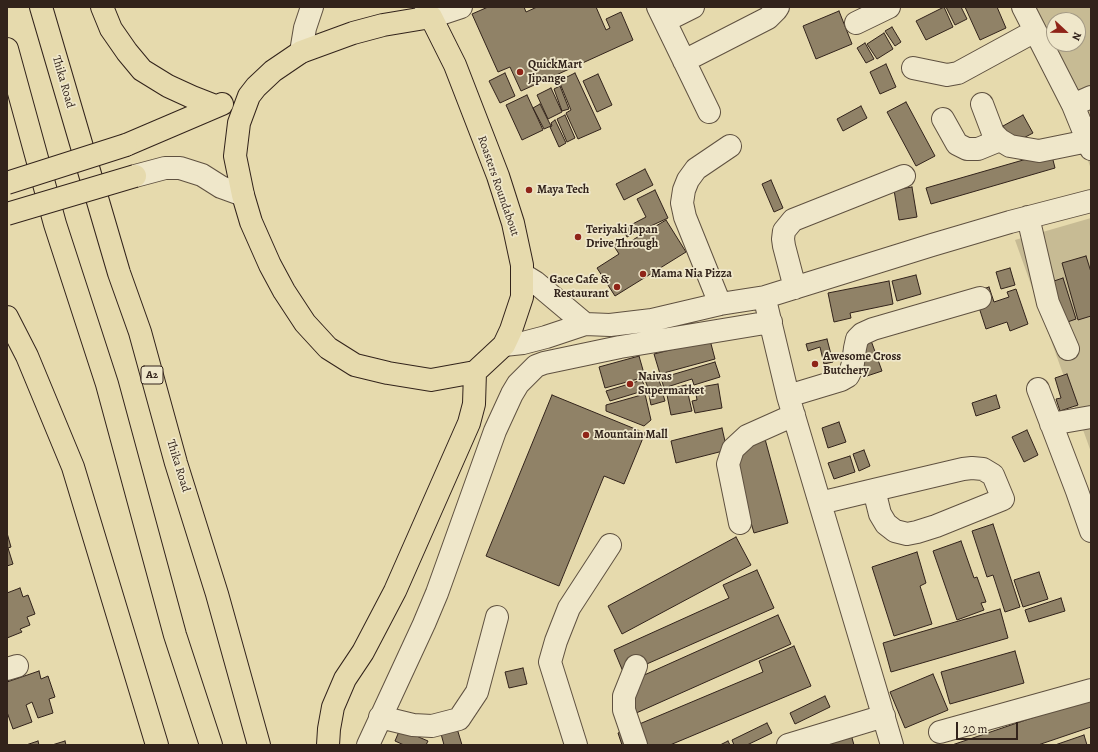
<!DOCTYPE html>
<html>
<head>
<meta charset="utf-8">
<style>
  body { margin:0 }
  #map { position:relative; width:1098px; height:752px; overflow:hidden; background:#e6daad; font-family:Alegreya,serif }
  canvas { display:block }
  .frame { position:absolute; inset:0; border:8px solid #32231b; pointer-events:none }
  .north { position:absolute; left:1046px; top:12px; width:40px; height:40px; box-sizing:border-box; background:#efe7ca; border:1px solid #a39984; border-radius:50%; rotate:112deg; font-size:11px; font-weight:700; line-height:16px; text-align:center; color:#32231b }
  .north::after { content:''; display:block; margin:auto; width:14px; height:18px; background:#8f2418; clip-path:polygon(50% 0,100% 100%,50% 72%,0 100%) }
  .scale { position:absolute; left:956px; top:722px; width:62px; height:18px; box-sizing:border-box; border:2px solid #32231b; border-top:0; padding-left:5px; font-size:12px; line-height:14px; white-space:nowrap; color:#32231b; -webkit-text-stroke:3px #efe7ca; paint-order:stroke }
</style>
</head>
<body>
<div id="map">
<canvas width="1098" height="752"></canvas>
<div class="frame"></div>
<div class="north">N</div>
<div class="scale">20 m</div>
</div>
<script>
const ctx = document.querySelector('canvas').getContext('2d');
ctx.lineJoin = 'round';
function fill(path, color) { ctx.fillStyle = color; ctx.fill(path, 'evenodd'); }
const toPath = rows => new Path2D(rows.map(r => 'M' + r).join(''));
function strokePath(path, color, width, dash) { ctx.strokeStyle = color; ctx.lineWidth = width; ctx.lineCap = dash ? 'butt' : 'round'; ctx.setLineDash(dash || []); ctx.stroke(path); }
function write(font, color, halo, rows, align = 'center') {
  ctx.font = font + ' Alegreya,serif'; ctx.lineWidth = 3.5; ctx.setLineDash([]); ctx.textBaseline = 'middle'; ctx.strokeStyle = halo; ctx.fillStyle = color; for (const [text, x, y, turn = 0] of rows) {
    ctx.save(); ctx.translate(x, y); ctx.rotate((+turn || 0) * Math.PI / 180); ctx.textAlign = isNaN(turn) ? turn : align; if (halo) ctx.strokeText(text, 0, 0); ctx.fillText(text, 0, 0); ctx.restore();
  }
}
fill(toPath([
  [1033,7,1091,7,1091,169],
  [1054,20,1078,20,1078,44,1054,44],
  [1091,218,1091,452,1015,240]
]), '#c7bb94');
const building = toPath([
  [488,7,524,7,526,12,537,7,596,7,606,30,610,28,606,19,621,12,633,40,521,91,510,67,498,72,472,14,488,7],
  [944,7,953,27,926,40,916,21,944,7],
  [946,7,961,7,967,19,955,25,946,7],
  [965,7,997,7,1006,28,980,40,965,7],
  [839,11,852,44,816,59,803,26,839,11],
  [892,27,901,42,895,46,885,31,892,27],
  [884,33,893,49,877,59,867,44,884,33],
  [865,43,874,59,866,63,857,48,865,43],
  [886,64,896,87,880,94,870,72,886,64],
  [505,73,515,96,500,103,489,81,505,73],
  [575,73,601,129,578,139,566,113,571,110,559,81,575,73],
  [598,74,612,105,597,112,583,81,598,74],
  [560,86,569,109,562,111,554,89,560,86],
  [551,88,562,112,548,119,537,95,551,88],
  [527,95,543,130,522,140,506,105,527,95],
  [906,102,935,156,916,166,887,112,906,102],
  [540,104,551,126,544,129,533,108,540,104],
  [861,106,867,118,843,131,837,119,861,106],
  [565,115,575,138,567,142,557,119,565,115],
  [1023,115,1033,133,1012,144,1003,126,1023,115],
  [555,120,566,143,559,147,550,127,552,126,551,123,555,120],
  [1051,152,1055,168,931,204,926,188,1051,152],
  [645,169,653,185,624,200,616,184,645,169],
  [771,180,783,208,774,212,762,184,771,180],
  [912,187,917,217,899,220,894,190,912,187],
  [655,190,668,218,627,237,623,229,646,217,637,199,655,190],
  [666,220,686,252,615,296,597,268,619,254,612,243,622,238,626,244,666,220],
  [1086,256,1091,272,1091,316,1078,320,1062,263,1086,256],
  [1010,268,1015,285,1001,289,996,272,1010,268],
  [916,275,921,294,897,301,892,281,916,275],
  [1063,278,1076,319,1059,325,1051,282,1063,278],
  [889,281,893,304,850,313,851,318,834,322,828,293,889,281],
  [989,287,994,302,1009,297,1007,292,1016,289,1028,324,1010,331,1007,322,986,329,974,292,989,287],
  [869,335,882,371,864,377,852,342,869,335],
  [827,339,833,362,824,364,820,347,808,351,806,344,827,339],
  [710,340,715,359,660,374,654,354,710,340],
  [639,356,645,377,605,388,599,367,639,356],
  [715,362,720,377,694,385,692,379,664,388,661,378,715,362],
  [1067,374,1078,405,1060,411,1056,399,1061,398,1055,378,1067,374],
  [657,376,662,388,650,393,645,380,657,376],
  [642,380,646,390,610,401,606,391,642,380],
  [718,384,722,408,695,413,692,401,697,400,695,388,718,384],
  [686,385,692,411,671,415,666,390,686,385],
  [662,391,665,401,651,405,649,395,662,391],
  [645,394,651,420,644,426,606,411,606,405,645,394],
  [552,395,645,433,624,484,604,476,559,586,486,556,552,395],
  [996,395,1000,408,976,416,972,403,996,395],
  [839,422,846,442,828,448,822,428,839,422],
  [722,428,727,450,676,463,671,441,722,428],
  [1027,430,1038,455,1024,462,1012,437,1027,430],
  [765,439,788,523,754,533,730,450,765,439],
  [864,450,870,466,859,471,853,454,864,450],
  [850,456,855,472,834,479,828,463,850,456],
  [993,524,1020,607,1005,612,993,575,987,577,972,531,993,524],
  [7,533,11,547,8,548,13,564,7,566,7,533],
  [736,537,751,565,622,634,608,606,736,537],
  [961,541,974,578,977,577,986,602,981,603,984,610,957,620,933,551,961,541],
  [917,552,926,583,920,586,932,624,894,636,872,567,917,552],
  [757,570,774,608,624,674,614,650,729,598,723,585,757,570],
  [1039,572,1048,599,1023,607,1014,580,1039,572],
  [20,588,23,597,28,595,35,614,27,617,30,625,20,629,22,632,7,638,7,593,20,588],
  [1061,598,1065,611,1029,622,1025,610,1061,598],
  [1000,609,1008,638,891,672,883,643,1000,609],
  [778,615,791,644,634,714,622,685,778,615],
  [794,646,811,686,670,745,622,745,618,733,763,672,759,661,794,646],
  [1015,651,1024,683,950,704,941,672,1015,651],
  [523,668,527,684,509,688,505,672,523,668],
  [39,671,41,679,48,676,55,697,49,699,53,713,38,718,32,702,26,705,32,722,13,729,7,712,7,682,39,671],
  [933,674,948,710,905,728,890,692,933,674],
  [825,696,830,707,795,724,790,713,825,696],
  [1091,698,1091,727,1038,745,952,745,1091,698],
  [767,723,772,733,747,745,734,745,732,740,767,723],
  [456,725,462,745,444,745,440,730,456,725],
  [400,729,428,741,426,745,404,745,395,741,400,729],
  [850,731,854,745,829,745,827,738,850,731],
  [1084,735,1087,745,1055,745,1084,735],
  [38,741,39,745,26,745,38,741],
  [65,741,66,745,52,745,65,741],
  [728,741,730,745,720,745,728,741]
]);
fill(building, '#908267');
strokePath(building, '#32231b', 1);
const minor = toPath([
  [426,7,431,17,461,7],
  [658,7,709,112],
  [1023,7,1073,105,1091,149],
  [665,21,693,7],
  [856,23,889,7],
  [301,52,305,28,312,7],
  [684,61,768,18,776,10,778,7],
  [913,68,947,75,958,73,1035,31],
  [982,104,993,133,1000,140,1010,146,1039,151,1088,141],
  [1073,105,1091,97],
  [943,119,957,144,967,149,978,149,1000,140],
  [135,176,165,168,180,168,202,175,221,187,243,195],
  [1028,217,1048,303,1068,349],
  [522,274,535,282,585,324],
  [795,288,784,246,783,239,784,231,793,220,904,176],
  [720,304,685,217,682,203,684,190,688,180,696,169,730,146],
  [767,308,788,396,892,745],
  [504,345,523,343,546,337,585,324,610,325,652,320,720,304,765,297,932,245,1010,222,1091,201],
  [1038,389,1077,491,1091,531],
  [788,396,841,380,848,376,851,370,853,363,855,348,857,339,862,334,873,329,980,298],
  [1051,424,1091,417],
  [820,503,874,490,963,469,972,468,983,469,993,475,1003,499,936,526,917,532,907,534,895,531,886,524,880,514,874,490],
  [740,523,728,464,733,449,747,436,794,415],
  [636,666,624,696,624,710,636,745],
  [7,669,17,666],
  [380,717,413,725,432,726,459,719,477,692,497,617],
  [940,732,1091,690],
  [368,745,424,624,437,593,495,431,512,394,518,384,536,366,544,363,620,347,771,322],
  [576,745,550,662,556,641,569,608,610,545],
  [788,745,884,716]
]);
const major = toPath([
  [102,7,111,29,127,52,142,70,168,86,192,97,215,106],
  [431,17,455,65,498,176,513,223,522,265,522,297,511,330,504,345,475,372,431,380,388,373,355,365,328,348,305,323,284,291,270,265,251,222,243,195,235,156,239,123,249,96,256,87,273,71,301,52,353,33,383,25,431,17],
  [126,145,222,104],
  [7,317,27,356,73,467,157,745],
  [328,745,329,729,333,707,345,679,363,652,395,591,469,423,474,404,475,372]
]);
const highway = toPath([
  [41,7,119,273,140,332,176,463,217,594,259,745],
  [7,49,55,224,107,384,175,635,211,745]
]);
strokePath(minor, '#5f5140', 24);
strokePath(major, '#32231b', 24);
strokePath(highway, '#32231b', 24);
strokePath(minor, '#efe7ca', 22);
strokePath(major, '#e6daad', 22);
strokePath(highway, '#e6daad', 22);
const majorBridge = toPath([
  [7,183,126,145],
  [7,214,135,176]
]);
strokePath(majorBridge, '#32231b', 24, []);
strokePath(majorBridge, '#e6daad', 22);
for (const [x, y, r, color] of [
  [520,72,4,"#8f2418"],
  [529,190,4,"#8f2418"],
  [578,237,4,"#8f2418"],
  [643,274,4,"#8f2418"],
  [617,287,4,"#8f2418"],
  [815,364,4,"#8f2418"],
  [630,384,4,"#8f2418"],
  [586,435,4,"#8f2418"]
]) { const dot = new Path2D(); dot.arc(x, y, r, 0, 2 * Math.PI); ctx.fillStyle = color; ctx.fill(dot); strokePath(dot, '#efe7ca', 1.5); }
for (const [x, y, w] of [
  [152,375,22]
]) { const box = new Path2D(); box.roundRect(x - w / 2, y - 9, w, 18, 3); ctx.fillStyle = '#efe7ca'; ctx.fill(box); strokePath(box, '#32231b', 1); }
write('bold 11px', '#32231b', null, [
  ["A2",152,375]
]);
write('bold 12px', '#32231b', '#efe7ca', [
  ["QuickMart",528,65],
  ["Jipange",528,79],
  ["Maya Tech",537,190],
  ["Teriyaki Japan",586,230],
  ["Drive Through",586,244],
  ["Mama Nia Pizza",651,274],
  ["Gace Cafe &",609,280,"right"],
  ["Restaurant",609,294,"right"],
  ["Awesome Cross",823,357],
  ["Butchery",823,371],
  ["Naivas",638,377],
  ["Supermarket",638,391],
  ["Mountain Mall",594,435]
], 'left');
write('12px', '#32231b', '#efe7ca', [
  ["Thika Road",63,82,74],
  ["Roasters Roundabout",498,186,71],
  ["Thika Road",178,466,73]
]);
</script>
</body>
</html>
